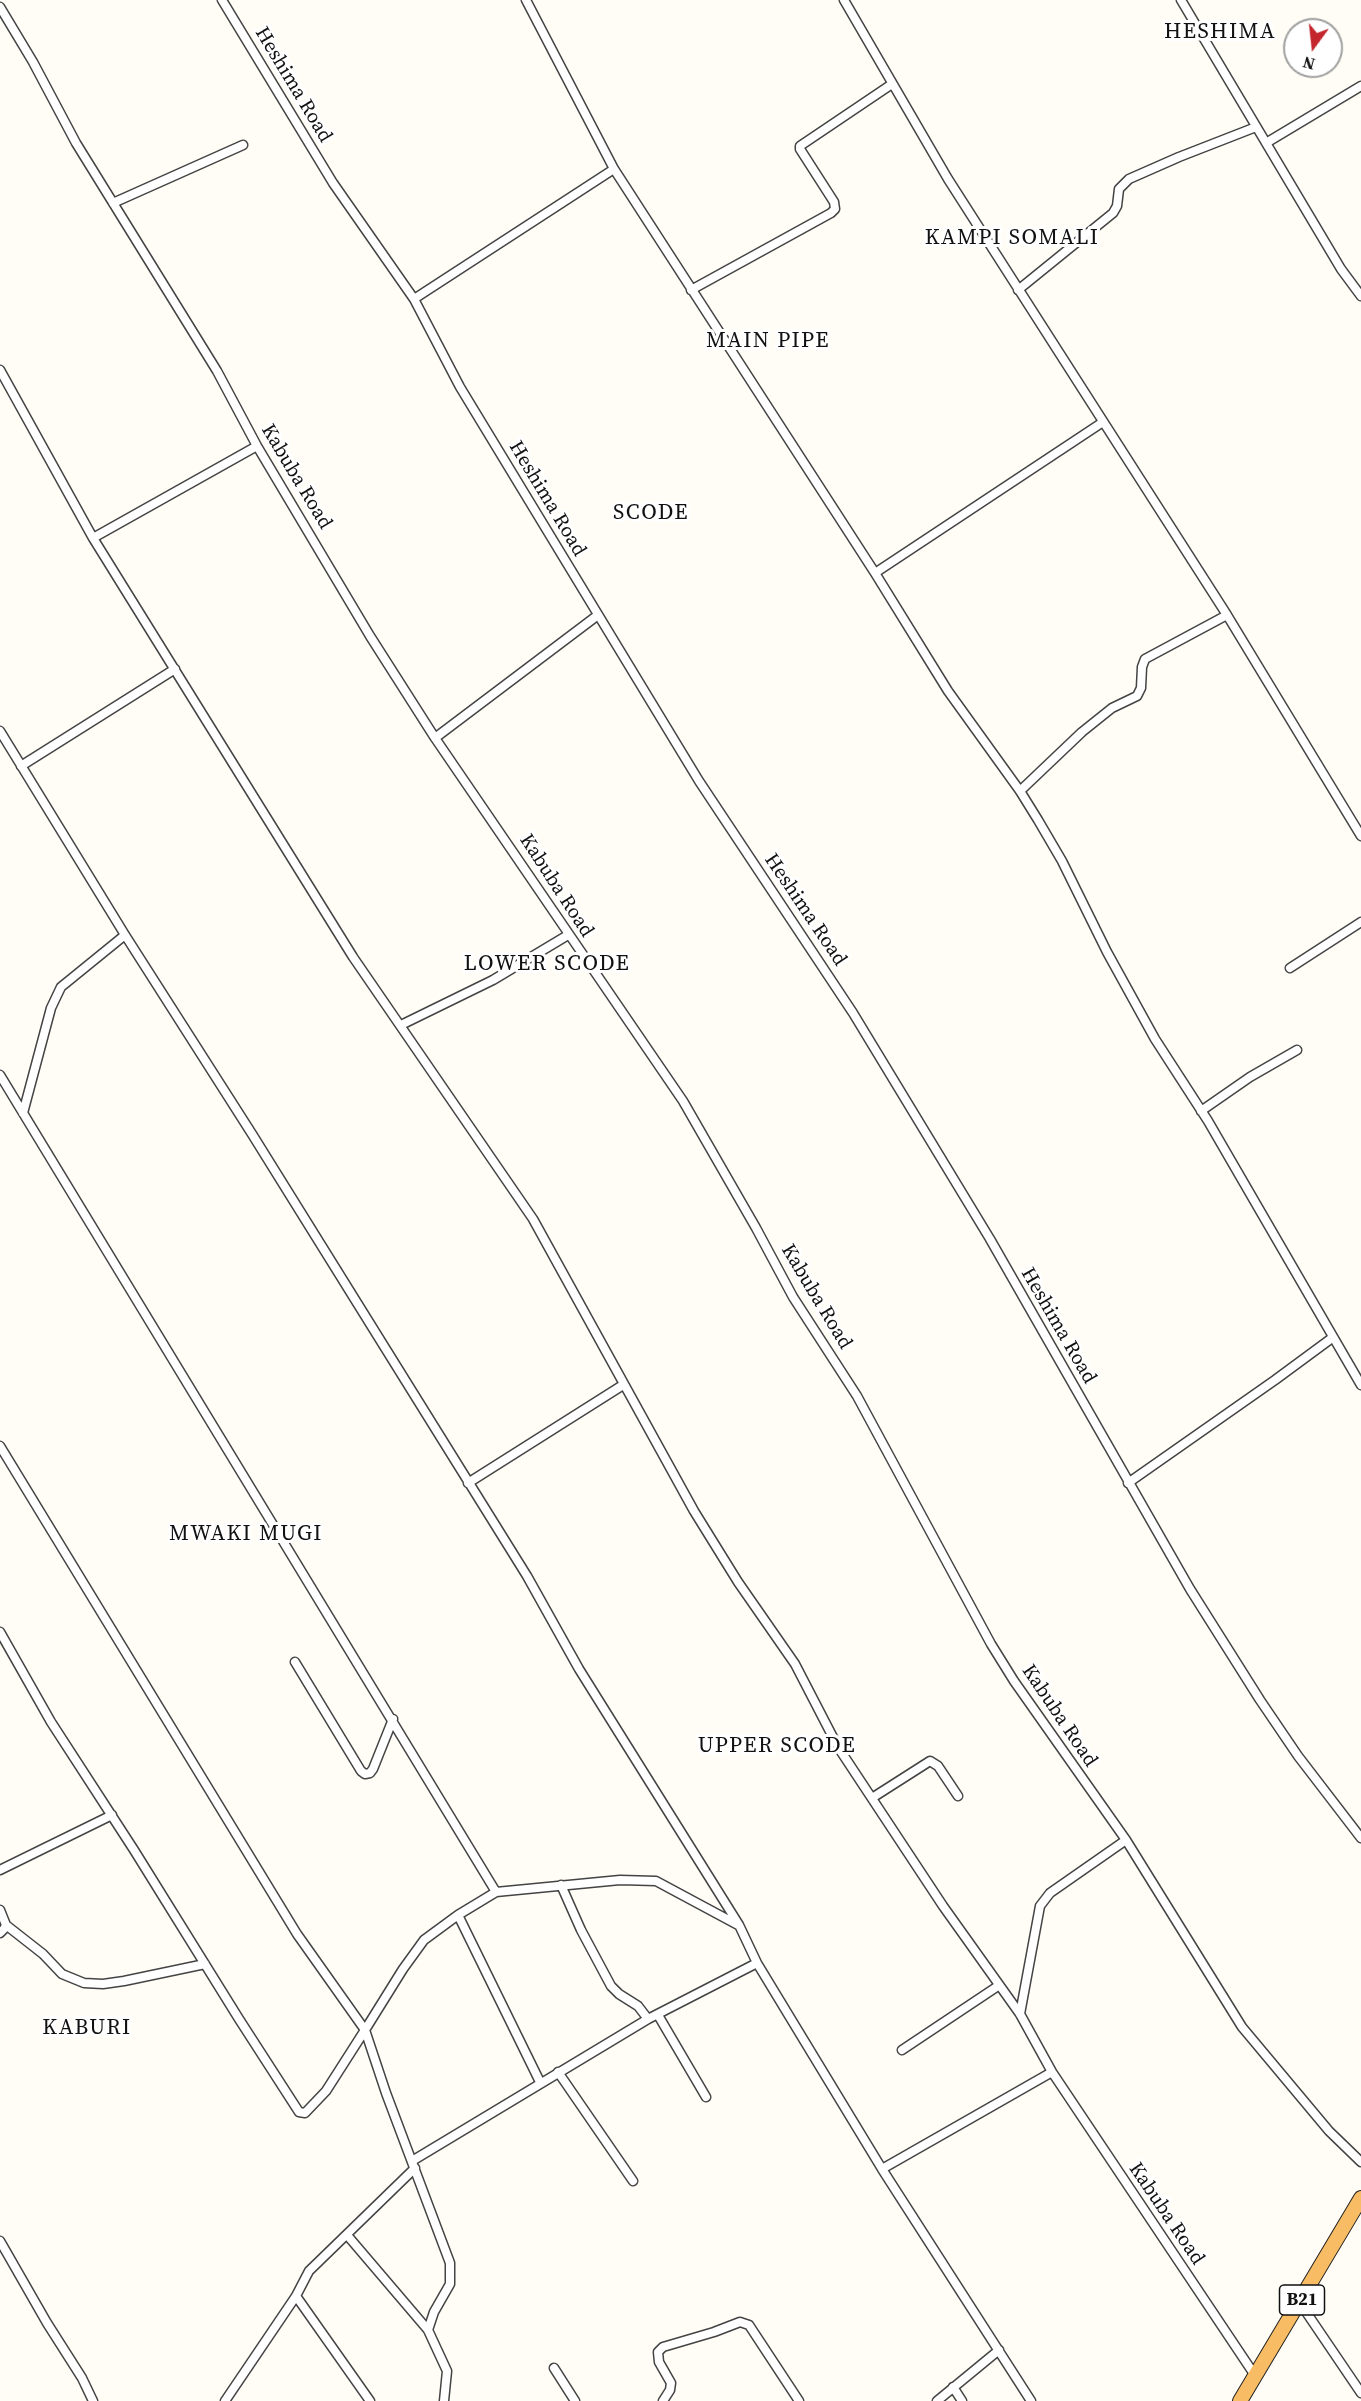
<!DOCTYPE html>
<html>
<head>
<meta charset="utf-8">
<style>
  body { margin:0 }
  #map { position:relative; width:1361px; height:2401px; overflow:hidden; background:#fffdf5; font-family:"Source Serif 4",serif }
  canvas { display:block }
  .north { position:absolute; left:1283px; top:18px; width:60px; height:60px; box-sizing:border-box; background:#fff; border:2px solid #a0a0a0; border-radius:50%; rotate:195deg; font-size:16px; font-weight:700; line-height:24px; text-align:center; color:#111 }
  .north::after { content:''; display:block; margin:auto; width:21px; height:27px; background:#c4262e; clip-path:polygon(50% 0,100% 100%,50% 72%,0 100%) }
</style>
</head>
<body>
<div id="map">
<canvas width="1361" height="2401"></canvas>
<div class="north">N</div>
</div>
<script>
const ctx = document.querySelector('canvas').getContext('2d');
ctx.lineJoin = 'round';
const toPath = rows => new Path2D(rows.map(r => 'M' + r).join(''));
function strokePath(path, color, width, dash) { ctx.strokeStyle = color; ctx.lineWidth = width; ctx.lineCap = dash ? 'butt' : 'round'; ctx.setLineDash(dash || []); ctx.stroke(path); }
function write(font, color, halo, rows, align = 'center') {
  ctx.font = font + ' "Source Serif 4",serif'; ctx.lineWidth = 6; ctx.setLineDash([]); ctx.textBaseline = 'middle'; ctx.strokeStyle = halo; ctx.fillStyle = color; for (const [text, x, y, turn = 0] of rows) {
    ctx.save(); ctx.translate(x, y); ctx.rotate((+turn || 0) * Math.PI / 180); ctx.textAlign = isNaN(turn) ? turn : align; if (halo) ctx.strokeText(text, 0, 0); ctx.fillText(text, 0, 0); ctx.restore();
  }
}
const minor = toPath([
  [222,0,333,183,414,299,460,387,699,781,853,1013,990,1239,1190,1589,1260,1700,1298,1756,1361,1838],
  [526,0,614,169,875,573,948,691,1020,791,1038,820,1062,861,1107,952,1155,1039,1208,1121,1361,1385],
  [844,0,948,179,1227,615,1361,836],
  [1181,0,1341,269,1361,296],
  [0,7,33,62,76,143,217,371,257,446,370,636,435,738,683,1101,756,1228,793,1297,857,1396,991,1644,1014,1681,1126,1840,1242,2027,1329,2131,1361,2162],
  [1266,143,1361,86],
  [113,203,243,145],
  [691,290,831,213,835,209,834,202,800,149,800,146,892,84],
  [1018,290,1113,213,1117,206,1119,189,1129,179,1179,157,1256,127],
  [414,299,614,169],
  [0,370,93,538,353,957,533,1219,694,1511,738,1582,795,1664,838,1747,943,1906,1020,2014,1052,2072,1254,2374],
  [93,538,257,446],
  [875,573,1103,422],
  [0,731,125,935,252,1134,527,1576,579,1669,739,1925,757,1963,882,2169,1031,2401],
  [435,738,598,615],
  [21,766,175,669],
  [1020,791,1082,732,1112,708,1137,696,1141,688,1142,667,1145,659,1227,615],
  [1290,968,1361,922],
  [401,1025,493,980,568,935],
  [0,1075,496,1892],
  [1201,1111,1250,1077,1297,1050],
  [23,1113,51,1008,61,987,125,935],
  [0,1446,297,1934,365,2030,326,2091,305,2113,299,2112,239,2019,134,1850,51,1722,0,1632],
  [468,1483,623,1385],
  [1128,1483,1275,1380,1332,1338],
  [295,1662,361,1771,365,1774,370,1773,373,1769,393,1719],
  [872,1798,930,1761,938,1766,958,1796],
  [0,1870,112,1815],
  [561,1885,581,1930,611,1986,619,1994,638,2006,648,2019],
  [0,1910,6,1925,4,1929,0,1933],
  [458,1915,540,2082],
  [6,1925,43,1954,62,1974,84,1983,103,1984,124,1981,205,1964],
  [1020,2014,1040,1906,1050,1893,1126,1840],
  [658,2015,706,2097],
  [902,2050,998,1986],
  [558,2072,633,2181],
  [412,2161,648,2019,757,1963],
  [882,2169,1052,2072],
  [347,2235,428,2330,447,2371,444,2401],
  [0,2241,47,2323,82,2378,93,2401],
  [296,2296,370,2401],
  [1300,2303,1361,2393],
  [428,2330,434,2312,450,2284,450,2263,386,2093,365,2030,403,1969,424,1940,458,1915,496,1892,620,1880,656,1881,738,1925],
  [554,2368,575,2401],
  [953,2387,962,2401],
  [225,2401,296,2296,309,2271,415,2168],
  [663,2401,670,2390,671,2383,659,2362,658,2352,663,2347,714,2332,740,2322,749,2325,799,2401],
  [937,2401,999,2350]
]);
const trunk = toPath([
  [1240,2401,1361,2198]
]);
strokePath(minor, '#444', 11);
strokePath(trunk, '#222', 16);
strokePath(minor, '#fff', 8);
strokePath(trunk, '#f7bc64', 14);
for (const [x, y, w] of [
  [1302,2300,45]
]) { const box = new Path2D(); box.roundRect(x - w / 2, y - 15, w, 30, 4.5); ctx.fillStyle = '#fff'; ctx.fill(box); strokePath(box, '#111', 1.5); }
write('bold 18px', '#111', null, [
  ["B21",1302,2300]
]);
write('20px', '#111', '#fff', [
  ["Heshima Road",293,85,59],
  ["Kabuba Road",296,477,59],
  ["Heshima Road",547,499,59],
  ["Kabuba Road",556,886,57],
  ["Heshima Road",805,910,56],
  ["Kabuba Road",816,1297,59],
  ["Heshima Road",1058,1326,60],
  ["Kabuba Road",1059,1716,56],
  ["Kabuba Road",1166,2214,56]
]);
ctx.letterSpacing = '1.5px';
write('22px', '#111', '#fff', [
  ["HESHIMA",1220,32],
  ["KAMPI SOMALI",1012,238],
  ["MAIN PIPE",768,341],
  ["SCODE",651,513],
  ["LOWER SCODE",547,964],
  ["MWAKI MUGI",246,1534],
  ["UPPER SCODE",777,1746],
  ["KABURI",87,2028]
]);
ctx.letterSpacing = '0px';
</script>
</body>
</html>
